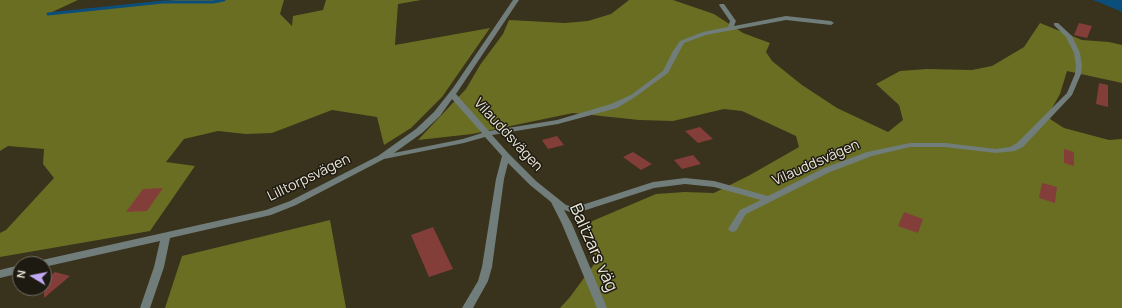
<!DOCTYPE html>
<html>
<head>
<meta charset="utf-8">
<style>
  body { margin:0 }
  #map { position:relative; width:1122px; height:308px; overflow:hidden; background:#39321c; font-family:Manrope,sans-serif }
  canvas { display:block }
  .north { position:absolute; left:12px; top:256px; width:40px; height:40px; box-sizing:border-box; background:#1d1a11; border:1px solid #706c61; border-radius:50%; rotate:280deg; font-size:11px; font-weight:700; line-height:16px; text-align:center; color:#ece8da }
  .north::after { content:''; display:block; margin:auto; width:14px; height:18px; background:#c0a8f3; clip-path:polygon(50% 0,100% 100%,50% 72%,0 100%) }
</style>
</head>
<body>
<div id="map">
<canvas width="1122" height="308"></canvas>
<div class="north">N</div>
</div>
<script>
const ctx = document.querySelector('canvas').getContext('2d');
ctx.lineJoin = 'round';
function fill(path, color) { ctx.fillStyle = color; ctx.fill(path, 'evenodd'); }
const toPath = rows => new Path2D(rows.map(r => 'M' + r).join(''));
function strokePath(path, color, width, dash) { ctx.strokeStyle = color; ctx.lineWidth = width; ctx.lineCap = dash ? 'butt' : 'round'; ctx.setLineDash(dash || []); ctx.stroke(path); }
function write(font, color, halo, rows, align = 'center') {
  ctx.font = font + ' Manrope,sans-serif'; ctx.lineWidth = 3; ctx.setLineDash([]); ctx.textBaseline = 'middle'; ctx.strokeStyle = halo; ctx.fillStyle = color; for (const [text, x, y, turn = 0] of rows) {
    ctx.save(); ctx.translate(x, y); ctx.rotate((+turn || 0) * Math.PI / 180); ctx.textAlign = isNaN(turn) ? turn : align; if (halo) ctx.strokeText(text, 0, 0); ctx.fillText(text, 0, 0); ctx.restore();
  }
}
fill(toPath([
  [0,0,78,0,50,13,176,0,284,0,280,14,292,26,293,16,323,10,326,0,421,0,398,4,395,45,490,28,442,97,411,128,384,145,377,117,332,110,272,133,246,134,218,131,184,139,166,162,195,166,150,231,0,257,0,233,6,230,54,178,43,164,44,149,8,146,0,151],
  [629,0,673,0,714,14,743,33,770,43,766,52,772,61,802,85,837,108,888,132,903,120,899,105,876,84,900,71,927,69,972,70,992,66,1024,47,1040,23,1082,40,1109,42,1122,45,1122,83,1067,71,1060,94,1047,117,1064,128,1109,140,1122,139,1122,308,560,308,570,297,595,263,590,222,656,194,685,192,714,193,750,175,799,147,796,136,742,111,724,109,673,121,639,120,573,113,472,134,418,140,466,89,480,65,503,34,509,20,565,23,588,21,611,14],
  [330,220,346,308,165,308,182,256]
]), '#6a6e23');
fill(toPath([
  [1093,0,1122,0,1122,12,1101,3]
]), '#0c4e7b');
strokePath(toPath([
  [48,14,163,2,213,2,224,0]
]), '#0c4e7b', 3);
fill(toPath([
  [1079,23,1092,26,1087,38,1074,35],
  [1099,83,1108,85,1108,107,1096,104],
  [700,127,713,139,698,143,685,131],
  [557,136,564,145,548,149,542,140],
  [1064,149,1074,152,1074,166,1064,163],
  [633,152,652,164,641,170,623,157],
  [693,155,701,164,682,169,674,160],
  [1042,183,1057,187,1055,203,1039,198],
  [163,188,147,211,126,212,143,189],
  [904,212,923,219,918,233,898,226],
  [433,227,453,269,429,277,411,235],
  [55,272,70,276,44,298,44,281]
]), '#843e3a');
fill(toPath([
  [513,0,519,0,456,94,489,131,557,120,611,104,631,95,663,71,673,51,680,41,703,32,728,27,730,21,719,5,720,4,724,4,736,21,734,26,786,16,831,21,834,23,831,25,786,20,706,35,684,43,668,73,635,97,617,108,558,124,492,135,509,154,536,181,566,205,570,206,585,204,653,182,685,178,714,181,768,196,824,168,867,152,910,143,945,143,996,149,1010,147,1017,143,1067,93,1075,74,1076,66,1074,53,1066,37,1054,25,1054,23,1058,23,1072,36,1080,53,1082,66,1081,74,1072,95,1023,147,1015,151,996,153,945,147,910,147,872,156,830,172,746,214,736,231,733,232,730,231,728,229,740,210,761,200,714,187,685,184,654,188,586,210,570,212,564,210,572,224,607,308,597,308,562,224,551,202,530,185,508,163,504,179,492,267,488,281,473,308,462,308,478,281,482,267,496,179,502,156,485,137,464,143,384,159,296,205,271,215,170,238,164,267,150,308,140,308,154,267,160,241,44,267,44,264,37,264,39,261,42,260,266,210,290,201,378,156,416,129,434,112,453,88,513,0],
  [452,99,482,133,463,139,394,153,422,133,440,116,452,99],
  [20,265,20,273,0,278,0,270,20,265]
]), '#707d7a');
write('14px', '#ece8da', '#1d1a11', [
  ["Vilauddsvägen",508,135,47],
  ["Vilauddsvägen",816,163,-24],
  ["Lilltorpsvägen",309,178,-26]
]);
write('17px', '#ece8da', '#1d1a11', [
  ["Baltzars väg",593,248,66]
]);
</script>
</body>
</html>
